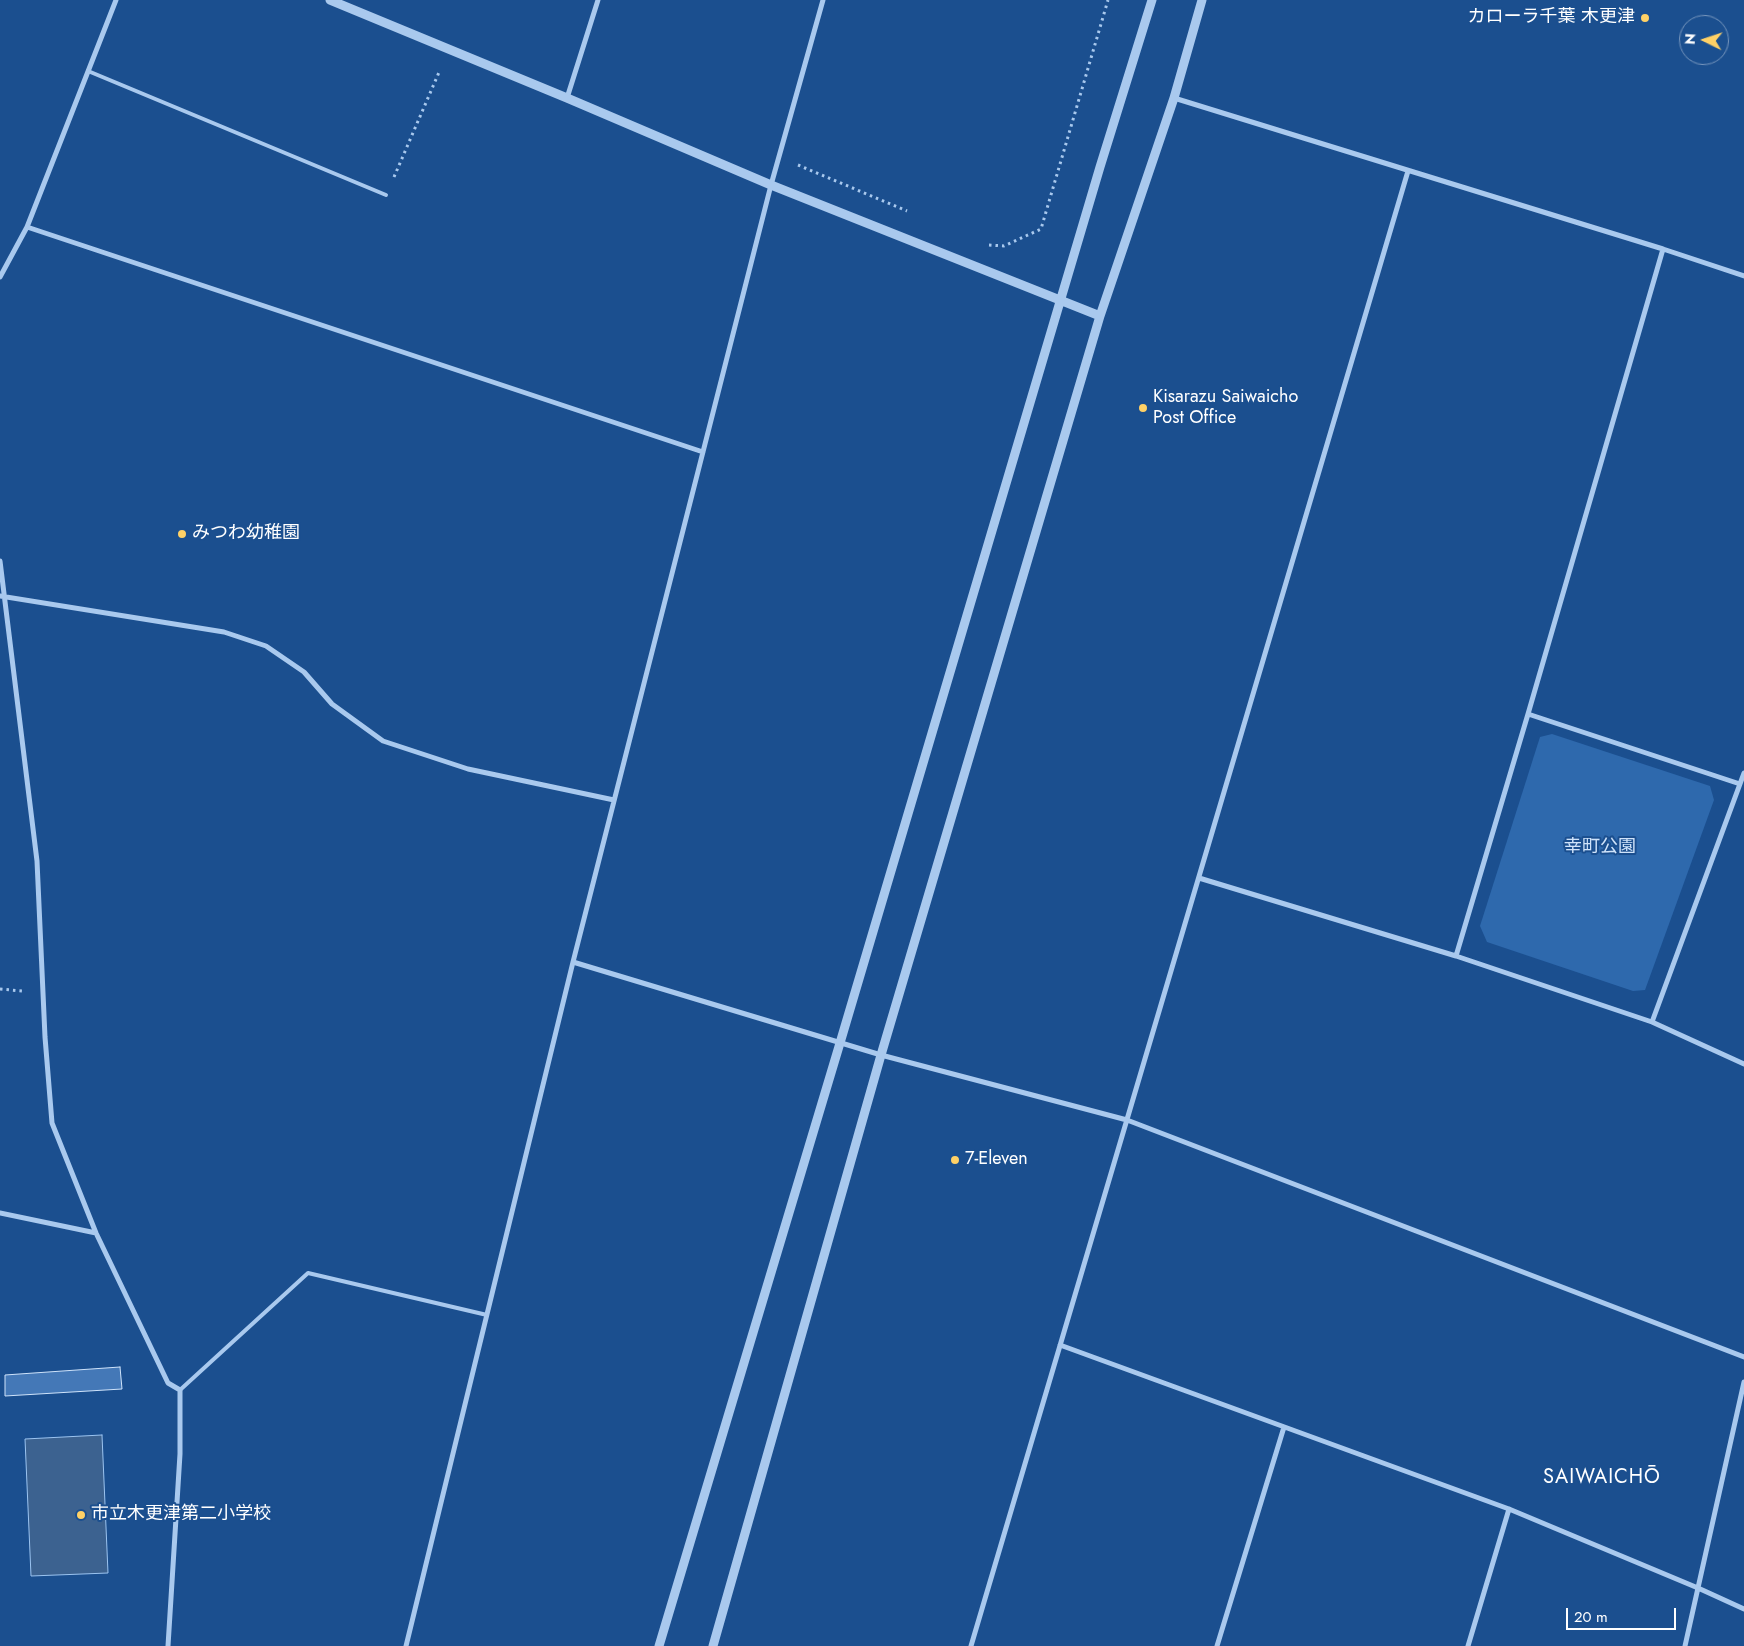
<!DOCTYPE html>
<html>
<head>
<meta charset="utf-8">
<style>
  body { margin:0 }
  #map { position:relative; width:1744px; height:1646px; overflow:hidden; background:#1b4f8f; font-family:Jost,sans-serif }
  canvas { display:block }
  .north { position:absolute; left:1679px; top:15px; width:50px; height:50px; box-sizing:border-box; background:#1b4f8f; border:1px solid #7695bc; border-radius:50%; rotate:274deg; font-size:14px; font-weight:700; line-height:20px; text-align:center; color:#fff }
  .north::after { content:''; display:block; margin:auto; width:18px; height:22px; background:#ffd166; clip-path:polygon(50% 0,100% 100%,50% 72%,0 100%) }
  .scale { position:absolute; left:1566px; top:1608px; width:110px; height:22px; box-sizing:border-box; border:2px solid #fff; border-top:0; padding-left:6px; font-size:15px; line-height:18px; white-space:nowrap; color:#fff; -webkit-text-stroke:4px #1b4f8f; paint-order:stroke }
</style>
</head>
<body>
<div id="map">
<canvas width="1744" height="1646"></canvas>
<div class="north">N</div>
<div class="scale">20 m</div>
</div>
<script>
const ctx = document.querySelector('canvas').getContext('2d');
ctx.lineJoin = 'round';
function fill(path, color) { ctx.fillStyle = color; ctx.fill(path, 'evenodd'); }
const toPath = rows => new Path2D(rows.map(r => 'M' + r).join(''));
function strokePath(path, color, width, dash) { ctx.strokeStyle = color; ctx.lineWidth = width; ctx.lineCap = dash ? 'butt' : 'round'; ctx.setLineDash(dash || []); ctx.stroke(path); }
function write(font, color, halo, rows, align = 'center') {
  ctx.font = font + ' Jost,"Noto Sans JP",sans-serif'; ctx.lineWidth = 4; ctx.setLineDash([]); ctx.textBaseline = 'middle'; ctx.strokeStyle = halo; ctx.fillStyle = color; for (const [text, x, y, turn = 0] of rows) {
    ctx.save(); ctx.translate(x, y); ctx.rotate((+turn || 0) * Math.PI / 180); ctx.textAlign = isNaN(turn) ? turn : align; if (halo) ctx.strokeText(text, 0, 0); ctx.fillText(text, 0, 0); ctx.restore();
  }
}
fill(toPath([
  [1552,734,1710,786,1714,800,1645,990,1633,991,1487,942,1480,926,1540,737]
]), '#2e69ad');
const water = toPath([
  [102,1435,108,1573,31,1576,25,1439,102,1435]
]);
fill(water, '#3c6290');
strokePath(water, '#9cc4f0', 1);
const building = toPath([
  [120,1367,122,1389,5,1396,5,1375,120,1367]
]);
fill(building, '#4478b7');
strokePath(building, '#cfe3fa', 1);
strokePath(toPath([
  [798,165,907,211],
  [394,177,440,70],
  [989,245,1004,246,1041,229,1108,0],
  [0,989,22,991]
]), '#a9c9ee', 3, [2.5, 4]);
strokePath(toPath([
  [88,71,386,195],
  [180,1390,308,1273,487,1315]
]), '#a9c9ee', 4);
strokePath(toPath([
  [567,98,598,0],
  [1174,98,1663,249,1744,276],
  [27,227,703,452],
  [0,277,27,227,116,0],
  [0,561,37,861,45,1037,52,1123,96,1233,168,1383,180,1390,180,1454,168,1646],
  [0,596,224,632,266,646,304,672,332,704,383,741,468,769,614,800],
  [1528,714,1740,784],
  [1199,878,1456,956,1652,1022,1744,1064],
  [1456,956,1528,714,1663,249],
  [573,962,881,1055,1127,1120,1744,1357],
  [1652,1022,1744,773],
  [0,1213,96,1233],
  [1060,1345,1509,1509,1698,1588,1744,1609],
  [406,1646,573,962,771,185,823,0],
  [971,1646,1408,171],
  [1217,1646,1284,1427],
  [1468,1646,1509,1509],
  [1685,1646,1744,1382]
]), '#a9c9ee', 5);
strokePath(toPath([
  [330,0,567,98,771,185,1100,316],
  [659,1646,840,1043,1100,167,1152,0],
  [713,1646,881,1055,1100,316,1174,98,1202,0]
]), '#a9c9ee', 9);
for (const [x, y, r, color] of [
  [1645,18,5,"#ffd166"],
  [1143,408,5,"#ffd166"],
  [182,534,5,"#ffd166"],
  [955,1160,5,"#ffd166"],
  [81,1515,5,"#ffd166"]
]) { const dot = new Path2D(); dot.arc(x, y, r, 0, 2 * Math.PI); ctx.fillStyle = color; ctx.fill(dot); strokePath(dot, '#1b4f8f', 2); }
write('18px', '#fff', '#1b4f8f', [
  ["カローラ千葉 木更津",1635,18,"right"],
  ["Kisarazu Saiwaicho",1153,398],
  ["Post Office",1153,419],
  ["みつわ幼稚園",192,534],
  ["7-Eleven",965,1160],
  ["市立木更津第二小学校",91,1515]
], 'left');
write('18px', '#cfe3fa', '#1b4f8f', [
  ["幸町公園",1600,848]
]);
ctx.letterSpacing = '1px';
write('20px', '#fff', '#1b4f8f', [
  ["SAIWAICHŌ",1602,1478]
]);
ctx.letterSpacing = '0px';
</script>
</body>
</html>
